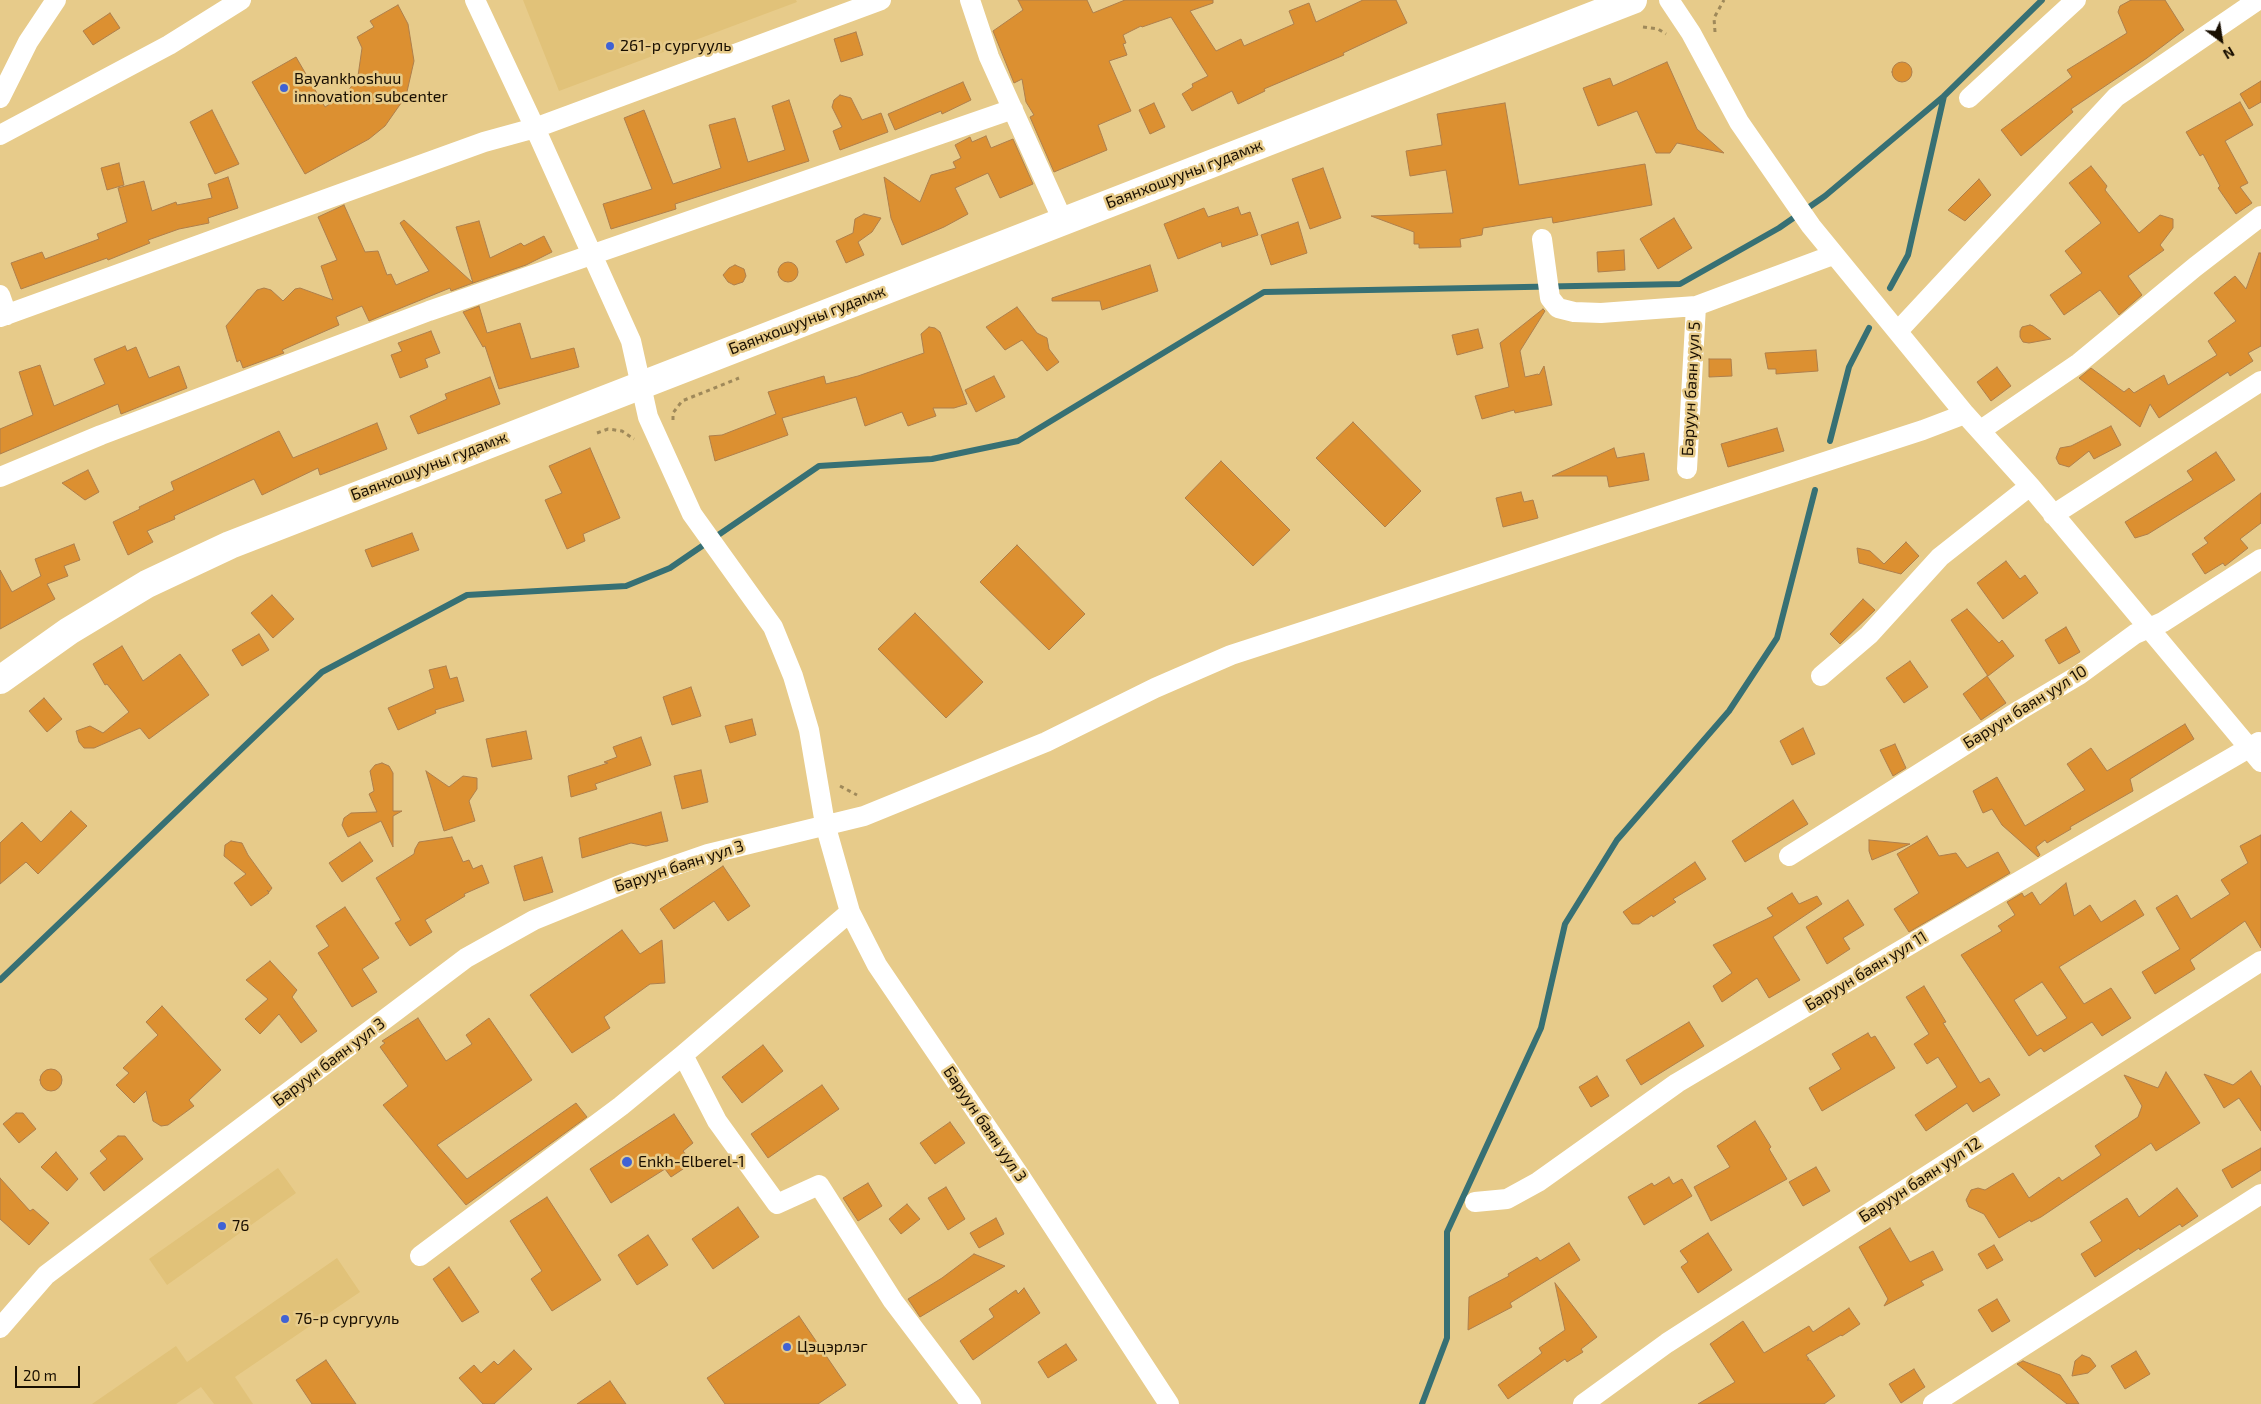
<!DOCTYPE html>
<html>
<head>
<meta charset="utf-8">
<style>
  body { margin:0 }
  #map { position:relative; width:2261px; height:1404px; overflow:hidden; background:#e7cb8a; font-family:"Exo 2",sans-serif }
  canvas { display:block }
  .north { position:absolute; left:2196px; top:15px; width:50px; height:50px; -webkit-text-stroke:4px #e7cb8a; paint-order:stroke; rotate:149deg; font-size:14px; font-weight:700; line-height:20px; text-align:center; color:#180e00 }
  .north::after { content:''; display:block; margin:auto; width:18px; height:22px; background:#180e00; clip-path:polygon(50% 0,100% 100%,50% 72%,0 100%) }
  .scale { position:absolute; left:15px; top:1366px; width:65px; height:22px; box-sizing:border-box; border:2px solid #180e00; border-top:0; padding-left:6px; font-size:15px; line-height:18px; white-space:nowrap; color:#180e00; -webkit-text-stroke:4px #e7cb8a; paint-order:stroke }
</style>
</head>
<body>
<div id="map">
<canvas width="2261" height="1404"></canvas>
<div class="north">N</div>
<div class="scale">20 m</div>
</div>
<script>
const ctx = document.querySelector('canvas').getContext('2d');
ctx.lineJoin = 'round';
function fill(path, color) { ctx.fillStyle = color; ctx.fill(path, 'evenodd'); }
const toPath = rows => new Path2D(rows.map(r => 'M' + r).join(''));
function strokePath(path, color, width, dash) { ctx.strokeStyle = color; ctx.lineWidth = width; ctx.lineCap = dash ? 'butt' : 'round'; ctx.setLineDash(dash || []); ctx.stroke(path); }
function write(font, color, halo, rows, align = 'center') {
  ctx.font = font + ' "Exo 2",sans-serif'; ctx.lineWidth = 5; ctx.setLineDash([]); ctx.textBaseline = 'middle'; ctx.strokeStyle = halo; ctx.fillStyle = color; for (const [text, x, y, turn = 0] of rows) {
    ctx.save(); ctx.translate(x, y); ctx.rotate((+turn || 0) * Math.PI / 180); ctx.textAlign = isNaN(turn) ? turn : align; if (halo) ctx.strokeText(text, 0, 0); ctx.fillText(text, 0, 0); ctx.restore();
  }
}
fill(toPath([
  [523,0,796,0,797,2,559,91],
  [278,1168,296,1193,167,1285,149,1259],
  [337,1258,360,1292,235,1377,253,1404,214,1404,201,1387,176,1404,92,1404,176,1346,187,1362]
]), '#e1c279');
strokePath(toPath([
  [1890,288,1908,255,1944,96],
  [1830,441,1849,367,1869,328],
  [0,980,322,672,467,595,626,586,670,568,819,466,932,459,1018,441,1264,292,1680,284,1779,228,1825,196,1944,96,2042,0],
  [1422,1404,1447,1338,1447,1232,1541,1028,1565,924,1617,840,1729,711,1777,638,1815,490]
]), '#377074', 6);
const building = toPath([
  [1018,0,1087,0,1093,13,1125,0,1213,0,1213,3,1190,11,1216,51,1241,39,1244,46,1294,24,1289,11,1309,3,1316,22,1363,0,1396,0,1407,23,1343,53,1344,55,1264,89,1265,91,1238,104,1232,91,1192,111,1182,94,1193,87,1192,84,1208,76,1171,17,1142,27,1141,26,1123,35,1126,43,1123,44,1127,55,1109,61,1131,111,1098,125,1107,150,1054,172,1030,117,1034,115,1026,102,1022,79,1014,83,993,31,1023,10,1018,0],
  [2131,0,2165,0,2184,30,2147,58,2071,109,2073,112,2021,156,2001,130,2072,77,2067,70,2127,33,2118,12,2120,6,2131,0],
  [398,5,408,24,414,61,406,96,385,126,369,139,305,174,252,82,296,57,325,107,347,93,358,76,362,48,357,37,374,27,370,21,398,5],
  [110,13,120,28,93,45,83,31,110,13],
  [856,32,863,55,841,62,834,39,856,32],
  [1667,62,1697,129,1724,153,1677,143,1670,153,1656,153,1637,111,1598,126,1583,88,1610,78,1613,86,1667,62],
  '1892 72a10 10 0 1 1 20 0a10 10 0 1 1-20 0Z',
  [2261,81,2261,102,2249,109,2240,94,2261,81],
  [963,82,971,100,942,114,941,111,895,130,888,114,963,82],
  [840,95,851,98,862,120,881,113,888,132,840,150,833,131,842,127,832,107,834,100,840,95],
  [789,100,809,161,675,204,676,209,611,229,603,204,652,189,624,118,644,110,673,184,721,168,709,125,735,118,748,162,785,150,772,106,789,100],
  [2240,102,2253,125,2225,141,2248,183,2240,187,2252,203,2236,214,2218,188,2220,186,2203,154,2200,156,2186,132,2240,102],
  [1154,103,1165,127,1150,134,1139,110,1154,103],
  [1505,103,1519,185,1645,164,1652,205,1553,223,1552,217,1483,228,1482,235,1460,239,1461,247,1419,248,1419,244,1414,244,1414,232,1371,216,1453,213,1446,170,1410,176,1406,151,1442,145,1437,114,1505,103],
  [212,110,239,164,215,174,190,122,212,110],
  [986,136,991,148,1013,139,1033,184,1000,198,988,173,955,188,968,214,944,227,902,245,891,218,884,177,920,202,931,175,956,168,953,162,961,158,955,145,970,137,972,142,986,136],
  [119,163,124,185,107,190,101,168,119,163],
  [2091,166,2107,186,2105,190,2139,233,2160,215,2173,219,2173,228,2160,245,2164,250,2128,276,2142,295,2119,315,2100,290,2064,315,2050,295,2082,273,2065,251,2101,223,2069,183,2091,166],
  [1323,168,1341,218,1310,229,1292,179,1323,168],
  [228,177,238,208,208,218,209,223,179,229,148,240,150,243,108,260,107,258,21,289,11,263,42,252,45,259,99,239,97,234,127,222,118,188,144,181,152,211,176,202,177,205,212,198,208,184,228,177],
  [1979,179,1991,195,1965,221,1948,210,1979,179],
  [344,205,365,252,378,251,387,275,391,274,396,285,429,271,400,223,404,220,473,283,451,291,450,288,369,321,362,306,336,317,339,325,282,350,284,353,243,368,240,360,237,362,226,326,257,290,264,288,271,290,283,301,295,289,300,288,333,300,321,266,337,260,318,217,344,205],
  [1238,207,1241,215,1250,212,1258,235,1222,247,1221,242,1178,259,1164,224,1204,208,1208,217,1238,207],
  [864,214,881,218,872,232,858,242,864,255,846,263,836,241,853,233,855,219,864,214],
  [1674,218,1692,248,1658,269,1640,239,1674,218],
  [479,221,490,258,521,243,524,246,544,236,552,252,526,265,473,283,456,227,479,221],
  [1298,222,1307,253,1271,265,1261,235,1298,222],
  [1624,250,1625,270,1598,272,1597,252,1624,250],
  [2259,253,2261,253,2261,346,2248,353,2253,361,2230,376,2228,372,2159,418,2150,404,2140,427,2079,378,2091,368,2124,392,2129,388,2134,393,2164,375,2168,385,2217,355,2208,341,2236,321,2214,293,2235,276,2246,289,2259,253],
  '778 272a10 10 0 1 1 20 0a10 10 0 1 1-20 0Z',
  [735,265,744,269,746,276,743,282,734,285,728,282,723,275,729,268,735,265],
  [1150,265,1158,291,1102,310,1100,301,1052,301,1052,298,1150,265],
  [479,306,487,333,520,323,531,359,574,348,579,367,499,389,485,346,483,347,463,312,479,306],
  [1017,307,1037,333,1047,338,1049,349,1059,362,1047,371,1022,340,1005,350,986,327,1017,307],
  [1543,309,1545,311,1520,351,1525,377,1538,374,1539,375,1544,366,1552,405,1515,413,1514,410,1482,419,1475,396,1509,387,1500,343,1543,309],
  [2030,325,2033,326,2051,339,2029,343,2023,342,2020,337,2020,331,2022,327,2030,325],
  [929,327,935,328,940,332,967,404,954,408,933,408,936,416,908,426,902,412,865,426,856,397,782,418,788,435,715,461,709,436,722,435,776,414,768,392,824,376,826,384,858,376,924,353,921,334,929,327],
  [1478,329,1483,348,1457,355,1452,335,1478,329],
  [431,331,440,353,425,359,428,367,400,378,391,355,402,351,398,343,431,331],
  [125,346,127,351,136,347,149,378,179,366,187,388,121,414,118,404,0,454,0,429,33,415,19,372,40,365,54,406,105,384,94,359,125,346],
  [1816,350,1818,371,1776,374,1776,369,1768,369,1765,353,1816,350],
  [1709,359,1731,359,1732,376,1709,377,1709,359],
  [1997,367,2011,386,1991,401,1977,382,1997,367],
  [994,376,1005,397,976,412,965,390,994,376],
  [490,377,500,404,418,434,410,416,447,399,445,394,490,377],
  [1353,422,1421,491,1385,527,1316,458,1353,422],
  [377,423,387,449,320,475,318,468,262,495,254,479,174,516,175,519,147,531,153,542,128,555,113,522,140,509,139,507,174,490,171,482,279,431,293,458,377,423],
  [2111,426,2121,445,2094,459,2089,451,2069,467,2059,464,2056,458,2060,448,2071,446,2111,426],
  [1777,428,1784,451,1728,467,1721,444,1777,428],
  [590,448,620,518,583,534,585,541,567,549,545,500,562,493,549,466,590,448],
  [1614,448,1617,458,1644,453,1649,480,1609,487,1607,476,1552,476,1614,448],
  [2216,452,2235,480,2148,534,2135,538,2125,522,2193,480,2187,471,2216,452],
  [1221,461,1290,530,1253,566,1185,498,1221,461],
  [88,470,99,492,85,500,62,483,88,470],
  [1521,492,1524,502,1533,500,1538,518,1503,527,1496,498,1521,492],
  [2261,493,2261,523,2240,539,2248,548,2225,566,2223,563,2205,574,2192,554,2208,543,2204,538,2261,493],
  [412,533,419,550,372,567,365,550,412,533],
  [1906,542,1919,556,1901,574,1859,563,1857,548,1870,551,1884,564,1906,542],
  [74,544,80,560,64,566,68,576,47,584,55,599,0,629,0,570,12,592,41,576,35,559,74,544],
  [1017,545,1085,614,1049,650,980,582,1017,545],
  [2006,561,2020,579,2025,575,2038,593,2003,619,1977,583,2006,561],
  [272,595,294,619,273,638,251,613,272,595],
  [1863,599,1875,610,1840,644,1830,634,1863,599],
  [1967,609,1999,643,2002,640,2014,656,1988,676,1951,620,1967,609],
  [915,613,983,682,946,718,878,649,915,613],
  [2066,627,2080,652,2059,664,2045,640,2066,627],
  [259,634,269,650,242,666,232,650,259,634],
  [122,646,143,681,180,654,209,695,149,739,140,728,94,748,84,748,79,742,76,731,90,726,103,733,129,712,107,684,105,685,93,664,122,646],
  [1910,661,1928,687,1904,703,1886,678,1910,661],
  [446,666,450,679,457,677,464,701,435,710,436,713,398,730,388,708,434,688,429,670,446,666],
  [1987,676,2006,703,1981,720,1963,694,1987,676],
  [691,687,701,716,672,725,663,697,691,687],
  [44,698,62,719,47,732,29,711,44,698],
  [752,719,756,735,730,743,725,726,752,719],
  [2185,724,2194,739,2130,779,2133,791,2070,827,2071,829,2047,843,2045,840,2036,847,2040,855,2038,857,2002,825,1992,809,1983,813,1973,791,1997,777,2025,826,2085,790,2067,764,2091,748,2107,771,2185,724],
  [1803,728,1815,754,1792,765,1780,741,1803,728],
  [526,731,532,759,492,767,486,739,526,731],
  [641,737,651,765,595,784,597,789,571,797,568,776,608,763,604,762,617,757,613,747,641,737],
  [1895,744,1906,768,1893,776,1880,750,1895,744],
  [382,763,389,766,393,773,393,811,402,811,393,816,393,847,381,821,348,837,342,825,344,818,351,813,377,812,369,794,374,791,370,771,375,765,382,763],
  [701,770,708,802,682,809,674,776,701,770],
  [426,771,449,787,463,776,477,778,477,789,469,801,475,821,444,831,426,771],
  [1793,800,1808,824,1745,862,1732,841,1793,800],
  [71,811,87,826,38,874,26,862,0,884,0,843,22,822,41,842,71,811],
  [661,812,668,841,646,846,631,843,582,858,579,838,661,812],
  [2261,835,2261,948,2245,921,2190,960,2195,969,2155,994,2142,972,2180,949,2156,908,2177,895,2191,919,2230,894,2221,880,2248,863,2240,846,2261,835],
  [1927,836,1939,856,1956,853,1967,868,1998,852,2010,873,1909,932,1894,909,1919,893,1897,854,1927,836],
  [452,837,463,862,469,860,473,869,482,865,489,883,464,894,465,896,425,920,432,932,410,946,395,923,401,920,376,878,414,854,415,849,419,842,452,837],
  [1869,840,1910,844,1872,860,1869,851,1869,840],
  [231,841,242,843,248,855,272,888,269,892,267,890,269,893,251,906,234,883,246,874,224,856,225,845,231,841],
  [360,842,373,861,342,882,329,863,360,842],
  [542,857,553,892,524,901,514,866,542,857],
  [1695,862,1706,879,1673,899,1676,902,1653,917,1652,915,1639,924,1632,924,1623,912,1695,862],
  [723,866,750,906,728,921,714,901,674,929,660,909,723,866],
  [2066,883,2074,916,2090,905,2101,922,2135,900,2144,915,2059,967,2084,1004,2111,988,2131,1018,2102,1036,2092,1022,2044,1052,2041,1048,2029,1056,1961,955,2002,931,1998,926,2015,915,2007,902,2022,893,2024,897,2032,892,2040,905,2066,883],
  [2042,982,2067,1018,2037,1036,2014,1000,2042,982],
  [1792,893,1799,904,1817,896,1822,904,1773,937,1800,980,1769,998,1757,978,1722,1002,1713,986,1732,973,1713,945,1773,916,1767,908,1792,893],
  [1848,900,1864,925,1843,938,1850,949,1827,964,1806,927,1848,900],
  [345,907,379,958,362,969,377,992,352,1007,318,953,329,946,316,926,345,907],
  [622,930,640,954,662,940,665,983,650,984,604,1017,610,1028,572,1053,530,995,622,930],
  [270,961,297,990,292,997,317,1031,301,1043,279,1014,260,1034,245,1019,268,999,246,980,270,961],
  [1924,986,1946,1022,1943,1023,1980,1083,1989,1078,2000,1095,1973,1112,1967,1103,1926,1131,1915,1115,1957,1087,1938,1057,1927,1064,1914,1044,1929,1034,1906,997,1924,986],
  [162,1006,221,1070,189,1100,194,1106,168,1125,161,1126,153,1121,146,1091,134,1103,116,1085,129,1073,123,1068,158,1035,146,1022,162,1006],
  [418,1018,446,1061,472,1044,466,1035,489,1018,532,1080,437,1145,467,1179,576,1103,587,1117,466,1205,383,1105,408,1086,380,1047,385,1043,382,1041,418,1018],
  [1689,1022,1704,1046,1641,1085,1626,1060,1689,1022],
  [1868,1033,1871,1038,1875,1036,1895,1068,1822,1111,1809,1088,1841,1069,1832,1054,1868,1033],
  [763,1045,783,1071,742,1103,722,1077,763,1045],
  '40 1080a11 11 0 1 1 22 0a11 11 0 1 1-22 0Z',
  [2251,1071,2261,1087,2261,1131,2239,1098,2224,1108,2204,1074,2233,1085,2251,1071],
  [2166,1072,2200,1123,2156,1151,2151,1143,2041,1217,2031,1222,2030,1220,1999,1238,1984,1214,1969,1207,1966,1200,1971,1190,1978,1188,1985,1190,2013,1173,2029,1198,2059,1177,2062,1181,2101,1155,2095,1146,2138,1117,2142,1106,2124,1075,2158,1088,2166,1072],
  [1597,1076,1609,1096,1591,1107,1579,1087,1597,1076],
  [822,1085,839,1109,768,1158,751,1134,822,1085],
  [16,1113,23,1113,36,1129,19,1143,3,1124,16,1113],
  [674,1114,693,1143,683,1151,692,1163,671,1177,665,1169,611,1203,590,1169,674,1114],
  [1755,1121,1771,1147,1769,1149,1787,1179,1711,1221,1694,1187,1730,1167,1717,1146,1755,1121],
  [950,1122,965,1143,935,1164,920,1143,950,1122],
  [118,1136,125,1136,143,1159,104,1191,90,1173,107,1159,100,1151,118,1136],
  [2261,1148,2261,1170,2232,1188,2222,1170,2261,1148],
  [56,1152,78,1179,67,1191,41,1167,56,1152],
  [1816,1167,1830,1191,1803,1206,1789,1182,1816,1167],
  [1669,1177,1673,1184,1682,1179,1692,1196,1644,1225,1628,1197,1652,1183,1654,1186,1669,1177],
  [0,1178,30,1211,33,1209,49,1223,29,1245,0,1219,0,1178],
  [868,1183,882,1206,858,1221,843,1198,868,1183],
  [946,1187,965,1219,948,1230,928,1198,946,1187],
  [2177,1188,2198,1216,2182,1227,2180,1224,2140,1250,2139,1248,2095,1277,2081,1254,2102,1241,2090,1222,2127,1198,2139,1217,2177,1188],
  [547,1197,601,1280,552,1311,531,1279,542,1271,510,1221,547,1197],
  [907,1204,920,1219,901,1234,889,1219,907,1204],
  [738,1207,759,1237,713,1269,692,1239,738,1207],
  [996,1218,1004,1234,979,1248,970,1233,996,1218],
  [1890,1228,1910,1262,1933,1251,1943,1270,1921,1281,1924,1285,1884,1306,1888,1299,1859,1247,1890,1228],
  [1708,1233,1732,1270,1698,1293,1681,1267,1688,1262,1680,1251,1708,1233],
  [648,1235,668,1265,637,1285,618,1255,648,1235],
  [1569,1243,1580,1260,1510,1303,1512,1307,1468,1330,1469,1297,1509,1276,1508,1274,1537,1257,1540,1261,1569,1243],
  [1994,1245,2003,1260,1987,1269,1978,1254,1994,1245],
  [974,1254,1005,1266,920,1317,908,1299,942,1278,974,1254],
  [449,1267,479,1312,462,1322,433,1279,449,1267],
  [1555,1283,1597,1337,1581,1349,1583,1352,1567,1362,1565,1359,1508,1399,1498,1385,1533,1360,1542,1353,1539,1348,1565,1330,1555,1283],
  [1024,1288,1040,1313,973,1360,960,1341,994,1317,989,1309,1016,1290,1018,1294,1024,1288],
  [1997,1299,2010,1321,1992,1332,1978,1310,1997,1299],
  [1849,1308,1860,1324,1842,1336,1841,1335,1806,1355,1809,1359,1807,1360,1810,1360,1835,1396,1824,1404,1698,1404,1735,1382,1710,1344,1743,1321,1764,1353,1809,1326,1813,1332,1849,1308],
  [799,1316,846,1385,818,1404,725,1404,707,1378,799,1316],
  [1066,1344,1077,1360,1048,1378,1038,1362,1066,1344],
  [514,1350,532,1369,494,1404,483,1404,459,1378,474,1365,481,1373,494,1361,498,1365,514,1350],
  [2136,1351,2150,1374,2125,1389,2111,1366,2136,1351],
  [2082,1355,2090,1358,2096,1366,2088,1373,2072,1376,2075,1361,2082,1355],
  [326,1360,356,1404,312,1404,296,1380,326,1360],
  [2023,1361,2060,1375,2079,1404,2067,1404,2017,1364,2023,1361],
  [1914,1369,1925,1387,1901,1403,1889,1384,1914,1369],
  [610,1381,626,1404,577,1404,610,1381]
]);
fill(building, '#dc9031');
strokePath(building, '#ae7f4c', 1);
strokePath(toPath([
  [1643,27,1658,29,1666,34],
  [1715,32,1714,18,1724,0],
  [673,420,673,413,682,401,739,378],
  [597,433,608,429,622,431,634,439],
  [840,786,857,795]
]), '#9f895a', 3, [4, 4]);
strokePath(toPath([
  [475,0,535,128,631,341,648,417,692,514,773,627,793,676,809,730,825,824,850,912,877,965,1020,1176,1169,1404],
  [970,0,989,57,1063,221],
  [1669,0,1691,33,1739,122,1811,226,1965,414,2030,486,2261,762],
  [0,98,28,42,56,0],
  [1969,98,2076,0],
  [0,135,169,45,241,0],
  [1542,239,1550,298,1558,308,1574,312,1601,313,1696,306],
  [0,295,7,315],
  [0,317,484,142,535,128,881,0],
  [1898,331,2116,97,2258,0],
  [1981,430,2079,363,2195,267,2261,216],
  [1687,469,1696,306,1833,255],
  [0,477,101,435,429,311,1013,109],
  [2053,515,2261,381],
  [1821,676,1869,635,1940,557,2030,486],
  [1789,856,2020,710,2079,675,2135,634,2163,622,2261,559],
  [683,1055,717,1121,777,1204,819,1185,893,1301,971,1404],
  [1475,1202,1507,1199,1538,1182,1677,1083,1918,940,2259,742],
  [420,1256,621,1106,683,1055,850,912],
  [0,1328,46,1275,466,958,534,920,630,881,708,854,864,816,1046,742,1155,688,1231,655,1923,430,1965,414],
  [1583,1404,1667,1343,2261,961],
  [1933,1404,2261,1194]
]), '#fff', 20);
strokePath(toPath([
  [0,680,69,631,147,584,230,545,1633,0]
]), '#fff', 28);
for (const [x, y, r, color] of [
  [610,46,5,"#4062d4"],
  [284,88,5,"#4062d4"],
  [627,1162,6,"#4062d4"],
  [222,1226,5,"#4062d4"],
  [285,1319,5,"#4062d4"],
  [787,1347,5,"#4062d4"]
]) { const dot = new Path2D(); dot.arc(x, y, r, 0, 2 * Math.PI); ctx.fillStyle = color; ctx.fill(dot); strokePath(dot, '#e7cb8a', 2); }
write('16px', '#180e00', '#e7cb8a', [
  ["261-р сургууль",620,46],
  ["Bayankhoshuu",294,79],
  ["innovation subcenter",294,97],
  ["Enkh-Elberel-1",638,1162],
  ["76",232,1226],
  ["76-р сургууль",295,1319],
  ["Цэцэрлэг",797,1347]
], 'left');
write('16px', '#180e00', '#e7cb8a', [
  ["Баянхошууны гудамж",1184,174,-21],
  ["Баянхошууны гудамж",807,320,-21],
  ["Баруун баян уул 5",1691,389,-87],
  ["Баянхошууны гудамж",429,466,-21],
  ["Баруун баян уул 10",2025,707,-32],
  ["Баруун баян уул 3",679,866,-18],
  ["Баруун баян уул 11",1866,971,-31],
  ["Баруун баян уул 3",329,1062,-37],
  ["Баруун баян уул 3",985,1124,56],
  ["Баруун баян уул 12",1920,1180,-33]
]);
</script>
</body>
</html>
